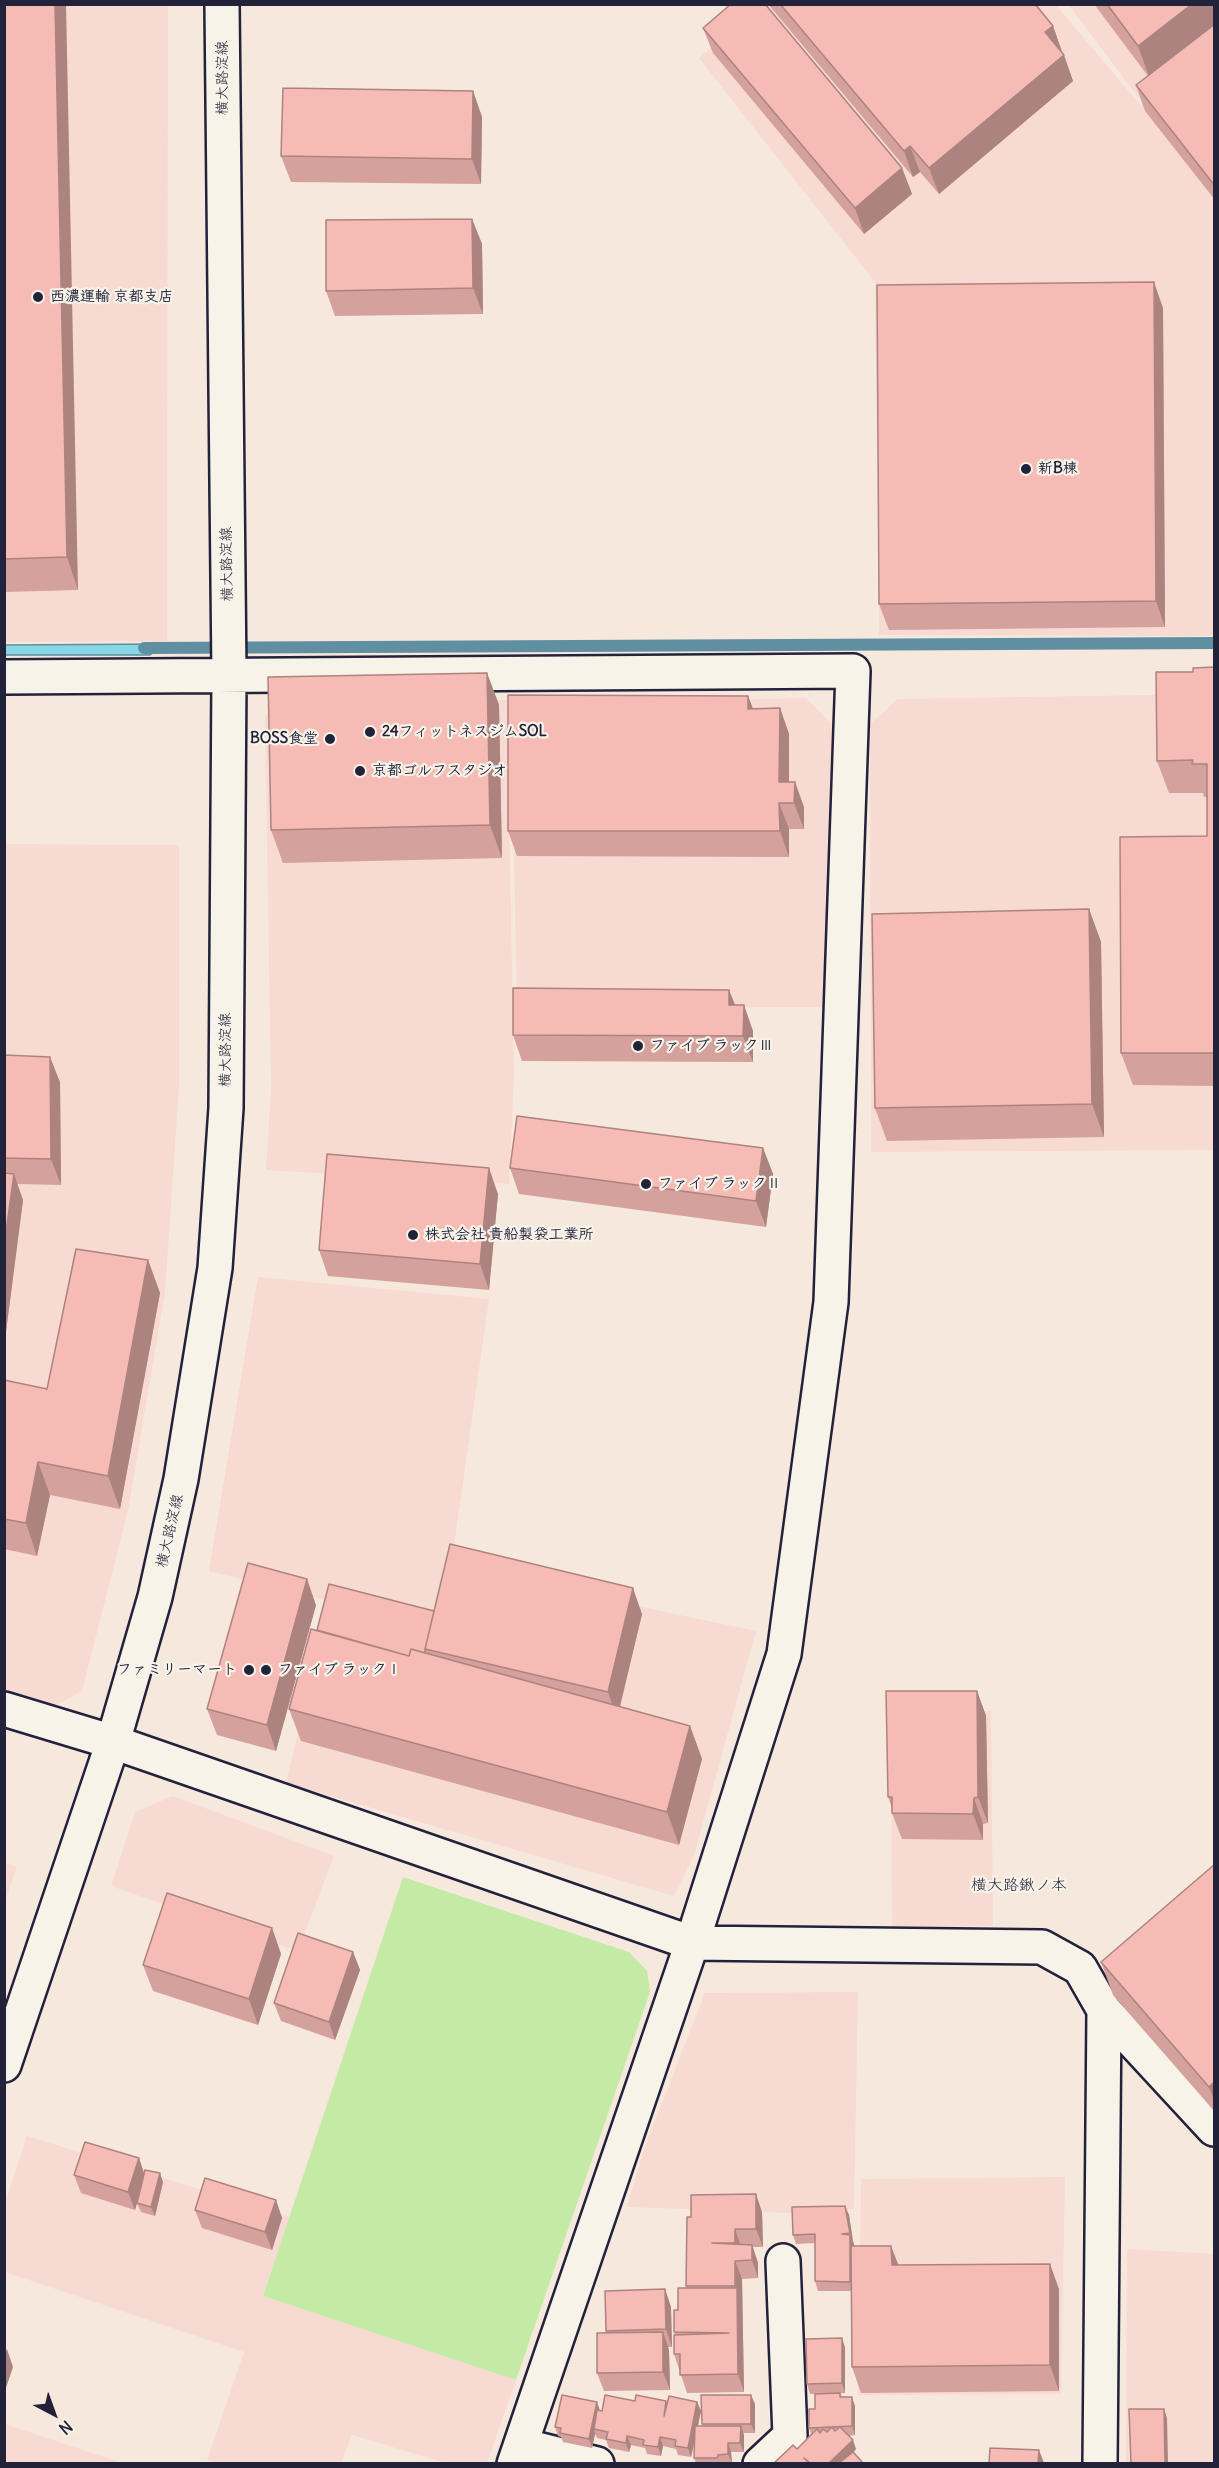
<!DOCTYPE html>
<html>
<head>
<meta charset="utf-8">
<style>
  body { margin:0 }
  #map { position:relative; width:1219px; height:2468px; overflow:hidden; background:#f7e8de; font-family:Delius,sans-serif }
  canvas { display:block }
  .frame { position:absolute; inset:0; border:6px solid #22223b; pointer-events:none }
  .north { position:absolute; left:24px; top:2384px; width:60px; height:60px; -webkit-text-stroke:4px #f7f3e8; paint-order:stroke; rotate:139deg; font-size:16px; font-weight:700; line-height:24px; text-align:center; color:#22223b }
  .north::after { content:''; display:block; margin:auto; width:21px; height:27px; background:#22223b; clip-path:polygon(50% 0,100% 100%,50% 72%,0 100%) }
</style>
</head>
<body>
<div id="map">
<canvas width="1219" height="2468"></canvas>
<div class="frame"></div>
<div class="north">N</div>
</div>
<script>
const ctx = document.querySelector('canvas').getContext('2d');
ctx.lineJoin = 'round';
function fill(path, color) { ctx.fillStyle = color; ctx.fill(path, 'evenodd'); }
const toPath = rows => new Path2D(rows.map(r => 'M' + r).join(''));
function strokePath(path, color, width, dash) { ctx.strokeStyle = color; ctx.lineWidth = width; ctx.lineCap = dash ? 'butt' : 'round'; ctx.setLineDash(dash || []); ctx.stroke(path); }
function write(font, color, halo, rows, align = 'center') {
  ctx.font = font + ' Delius,"Klee One",sans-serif'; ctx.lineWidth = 4.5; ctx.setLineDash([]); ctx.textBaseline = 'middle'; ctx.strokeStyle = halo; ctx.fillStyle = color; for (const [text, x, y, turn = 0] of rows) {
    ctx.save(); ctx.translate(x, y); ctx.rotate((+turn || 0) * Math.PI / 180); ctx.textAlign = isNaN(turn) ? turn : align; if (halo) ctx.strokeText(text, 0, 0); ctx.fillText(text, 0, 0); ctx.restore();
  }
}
fill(toPath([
  [4,5,168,5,167,641,5,642],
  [763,5,1056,5,1141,106,1214,47,1214,636,879,635,875,282,699,58],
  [1069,5,1214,5,1214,42,1141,101],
  [1214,694,1214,1150,871,1152,870,724,898,699],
  [806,698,835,728,831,1007,517,1007,511,704],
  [507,700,514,1078,509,1184,266,1170,271,1088,265,716,285,701],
  [5,844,179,845,179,1085,165,1293,128,1510,82,1691,54,1706,5,1691],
  [258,1277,489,1299,451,1567,756,1631,694,1855,674,1896,286,1783,330,1601,209,1571],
  [991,1711,993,1926,892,1927,891,1712],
  [173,1796,334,1856,298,1951,111,1886,135,1812],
  [5,1863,17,1867,5,1901,4,1863],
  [858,1992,854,2209,794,2213,627,2207,645,2146,705,1993],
  [27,2136,290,2217,263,2296,516,2380,487,2463,446,2463,352,2435,341,2463,216,2463,207,2460,244,2352,5,2272,5,2203],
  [1065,2177,1061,2394,858,2395,861,2179],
  [1127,2249,1214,2254,1214,2463,1126,2464],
  [5,2424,122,2463,5,2463]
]), '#f7dad2');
fill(toPath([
  [403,1877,629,1952,647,1971,650,1992,516,2380,263,2296]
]), '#c4eba5');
const water = toPath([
  [164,644,150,655,5,655,5,645,164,644]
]);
fill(water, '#88d7e4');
strokePath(water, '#5f8fa0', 1.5);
strokePath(toPath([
  [144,648,1214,643]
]), '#5f8fa0', 12);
const minor = toPath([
  [4,677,853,671,831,1302,784,1654,692,1943,514,2464],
  [4,1709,113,1742,692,1943,1042,1947,1080,1968,1104,2010,1100,2464],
  [1104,2010,1214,2129],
  [4,2065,113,1742,155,1597,181,1479,215,1268,226,1108,229,675,222,4],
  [521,2445,597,2464],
  [760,2464,790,2436,783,2261]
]);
strokePath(minor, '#22223b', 38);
strokePath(minor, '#f7f3e8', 33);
fill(toPath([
  [4,4,78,590,4,592],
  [768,4,1035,4,1053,26,1062,52,1073,81,939,194,920,172,913,177],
  [1094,4,1215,4,1215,200,1145,111,1136,85,1148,76],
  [703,28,902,168,912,194,864,234,713,53],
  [473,91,482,117,481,184,291,182,281,156],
  [472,219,482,244,483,314,335,316,326,291],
  [1163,308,1165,627,889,630,879,604],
  [1215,667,1215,1086,1133,1085,1121,1053,1207,836,1207,797,1204,797,1203,793,1169,793,1157,761,1193,672],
  [487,673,499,705,502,858,283,863,271,830],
  [748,696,753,709,780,708,789,734,789,782,804,807,804,829,789,829,789,857,517,856,508,831],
  [1089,909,1101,942,1104,1137,887,1141,875,1108],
  [729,990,735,1005,753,1031,753,1062,522,1061,513,1035],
  [4,1055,60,1082,61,1185,17,1184,23,1200,4,1347],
  [763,1148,773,1174,766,1227,519,1194,510,1168],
  [498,1194,489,1290,328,1276,319,1250],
  [148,1260,160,1293,120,1509,50,1495,37,1556,4,1549,4,1380,47,1389],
  [316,1605,276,1751,217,1735,207,1709],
  [434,1611,642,1614,620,1707,690,1726,702,1759,679,1845,301,1741,289,1709],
  [977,1691,986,1716,988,1823,983,1824,983,1840,902,1839,892,1813,892,1808,888,1797],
  [1215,1864,1215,2112,1113,1995,1101,1962],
  [272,1928,281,1954,258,2025,153,1991,143,1965],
  [353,1952,360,1970,335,2040,281,2021,274,2003],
  [139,2158,144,2174,163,2182,155,2216,141,2212,137,2203,139,2194,135,2210,81,2193,74,2175],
  [276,2200,282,2218,272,2250,202,2228,195,2210],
  [845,2206,849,2215,854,2246,891,2246,898,2265,1059,2289,1059,2391,861,2393,852,2367,851,2291,818,2291,815,2281,815,2243,796,2244,793,2235],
  [762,2212,763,2247,753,2247,758,2263,758,2278,742,2279,744,2392,687,2393,674,2354,675,2335,674,2332,678,2310,686,2288,687,2217],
  [665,2289,671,2307,672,2347,668,2347,669,2350,670,2390,604,2391,597,2373,607,2333,606,2331],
  [845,2347,845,2393,810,2394,807,2384],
  [840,2393,842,2397,855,2406,855,2435,849,2436,856,2449,854,2452,863,2463,774,2463,797,2449,811,2434,809,2428,815,2409],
  [635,2401,667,2404,697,2402,701,2411,698,2426,703,2426,702,2424,755,2404,755,2433,743,2433,744,2452,731,2452,732,2463,696,2463,694,2458,695,2441,691,2457,678,2455,676,2449,663,2446,661,2456,647,2454,645,2448,631,2445,629,2452,609,2448,606,2440,597,2438,595,2434,592,2448,563,2442,561,2437,558,2436,555,2427,597,2402,600,2411,602,2411]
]), '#d4a19c');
fill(toPath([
  [55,4,66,4,78,590,67,557],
  [1192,4,1215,4,1215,29,1150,79,1138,46],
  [1053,26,1062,52,1054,58,1045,32],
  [1064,55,1073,81,939,194,929,168],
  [473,91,482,117,481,184,472,159],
  [910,146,920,172,913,177,904,151],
  [902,168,912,194,864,234,855,208],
  [472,219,482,244,483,314,473,288],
  [1154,282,1163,308,1165,627,1156,601],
  [487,673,499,705,502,858,490,825],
  [748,696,758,722,748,709],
  [780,708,789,734,789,803,779,782],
  [795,782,804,807,804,829,794,803],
  [779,803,789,829,789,857,780,831],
  [1089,909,1101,942,1104,1137,1092,1104],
  [729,990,739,1015,729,1005],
  [744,1005,753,1031,753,1062,743,1036],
  [50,1057,60,1082,61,1185,51,1159],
  [763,1148,773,1174,766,1227,756,1201],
  [489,1168,498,1194,489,1290,480,1264],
  [14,1174,23,1200,4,1347,4,1246],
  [148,1260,160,1293,120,1509,108,1476],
  [38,1462,50,1495,37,1556,26,1523],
  [307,1579,316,1605,276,1751,267,1725],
  [633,1588,642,1614,617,1718,608,1692],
  [977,1691,986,1716,988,1823,978,1797],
  [690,1726,702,1759,679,1845,667,1812],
  [974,1798,983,1824,983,1840,973,1814],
  [272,1928,281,1954,258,2025,249,1999],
  [353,1952,360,1970,335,2040,329,2022],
  [1215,2081,1215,2103,1209,2087],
  [139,2158,145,2176,135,2210,128,2192],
  [160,2173,163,2182,155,2216,151,2207],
  [756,2194,762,2212,763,2247,756,2229],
  [276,2200,282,2218,272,2250,265,2232],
  [845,2206,849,2215,853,2243,850,2233],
  [735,2229,741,2247,741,2261,735,2243],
  [850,2235,854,2244,853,2291,850,2282],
  [752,2245,758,2263,758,2278,752,2260],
  [891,2246,901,2272,892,2265],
  [735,2261,742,2279,744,2392,738,2374],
  [1050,2264,1059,2289,1059,2391,1050,2365],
  [665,2289,671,2307,672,2347,666,2329],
  [663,2332,669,2350,670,2390,663,2372],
  [842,2338,845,2347,845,2393,842,2383],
  [7,2349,13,2367,4,2394,4,2356],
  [751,2395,755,2404,755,2433,751,2424],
  [852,2397,855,2406,855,2435,852,2426],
  [597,2402,600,2411,594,2429,595,2434,592,2448,589,2439],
  [697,2402,701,2411,691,2457,688,2448],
  [1164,2409,1167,2418,1168,2463,1165,2463],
  [741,2426,744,2435,744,2452,740,2443],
  [627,2436,631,2445,629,2452,626,2443],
  [660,2437,663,2446,661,2456,658,2447],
  [853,2440,856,2449,842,2463,829,2463],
  [728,2443,731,2452,732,2463,728,2454],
  [1039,2450,1044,2463,1038,2463]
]), '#ac837f');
const building = toPath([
  [4,4,55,4,67,557,4,559,4,4],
  [731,4,765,4,902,168,855,208,703,28,731,4],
  [780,4,1035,4,1053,26,1045,32,1064,55,929,168,910,146,904,151,780,4],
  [1107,4,1192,4,1138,46,1107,4],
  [1215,24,1215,186,1136,85,1215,24],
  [283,88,473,91,472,159,281,156,283,88],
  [472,219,473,288,326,291,326,220,472,219],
  [1154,282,1156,601,879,604,877,285,1154,282],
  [1215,667,1215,1053,1121,1053,1120,837,1207,836,1207,764,1192,764,1193,760,1157,761,1156,672,1193,672,1193,668,1215,667],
  [487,673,490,825,271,830,268,677,487,673],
  [508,695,748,696,748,709,780,708,779,782,795,782,794,803,779,803,780,831,508,831,508,695],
  [1089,909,1092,1104,875,1108,872,914,1089,909],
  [513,988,729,990,729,1005,744,1005,743,1036,513,1035,513,988],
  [4,1055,50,1057,51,1159,4,1158,4,1055],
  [517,1116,763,1148,756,1201,510,1168,517,1116],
  [327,1154,489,1168,480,1264,319,1250,327,1154],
  [4,1173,14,1174,4,1246,4,1173],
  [76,1249,148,1260,108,1476,38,1462,26,1523,4,1519,4,1380,47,1389,76,1249],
  [450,1544,633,1588,608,1692,425,1649,450,1544],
  [248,1563,307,1579,267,1725,207,1709,248,1563],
  [329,1584,434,1611,425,1649,425,1653,411,1649,409,1656,317,1630,329,1584],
  [311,1629,409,1656,411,1649,690,1726,667,1812,289,1709,311,1629],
  [886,1691,977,1691,978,1797,974,1798,973,1814,892,1813,892,1797,888,1797,886,1691],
  [1215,1864,1215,2081,1209,2087,1101,1962,1215,1864],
  [167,1893,272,1928,249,1999,143,1965,167,1893],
  [298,1933,353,1952,329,2022,274,2003,298,1933],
  [85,2142,139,2158,128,2192,74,2175,85,2142],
  [145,2170,160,2173,151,2207,137,2203,145,2170],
  [205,2178,276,2200,265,2232,195,2210,205,2178],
  [756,2194,756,2229,735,2229,735,2243,712,2243,752,2245,752,2260,735,2261,735,2286,686,2286,687,2217,691,2217,691,2195,756,2194],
  [845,2206,850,2233,842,2234,850,2235,850,2282,815,2281,815,2234,793,2235,792,2207,845,2206],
  [851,2246,891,2246,892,2265,1050,2264,1050,2365,852,2367,851,2246],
  [678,2288,737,2288,738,2374,680,2375,680,2354,674,2354,674,2335,729,2333,674,2332,674,2310,678,2310,678,2288],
  [665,2289,666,2329,606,2331,605,2291,665,2289],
  [663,2332,663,2372,597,2373,597,2333,663,2332],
  [842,2338,842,2383,807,2384,806,2339,842,2338],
  [840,2393,840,2397,852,2397,852,2426,809,2428,809,2409,815,2409,815,2394,840,2393],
  [562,2395,597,2402,589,2439,560,2433,561,2428,555,2427,562,2395],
  [605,2395,635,2401,636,2395,666,2401,664,2416,669,2396,697,2402,688,2448,675,2446,676,2440,660,2437,658,2447,643,2445,644,2440,627,2436,626,2443,606,2439,608,2432,594,2429,597,2410,602,2411,605,2395],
  [701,2395,751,2395,751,2424,702,2424,701,2395],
  [1129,2409,1164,2409,1165,2463,1131,2463,1129,2409],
  [695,2426,741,2426,740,2443,728,2443,728,2454,718,2455,717,2458,694,2458,695,2426],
  [832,2427,835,2431,840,2427,853,2440,829,2463,810,2463,804,2458,809,2463,774,2463,793,2445,797,2449,817,2429,820,2433,823,2429,827,2432,832,2427],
  [990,2448,1039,2450,1038,2463,989,2463,990,2448],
  [853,2452,863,2463,839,2463,853,2452]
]);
fill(building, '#f6bbb5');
strokePath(building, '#ac837f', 1.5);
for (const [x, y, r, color] of [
  [38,297,6,"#22223b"],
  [1026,469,6,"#22223b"],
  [370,732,6,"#22223b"],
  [330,739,6,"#22223b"],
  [360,771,6,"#22223b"],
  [638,1046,6,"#22223b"],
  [646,1184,6,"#22223b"],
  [413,1235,6,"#22223b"],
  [249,1670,6,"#22223b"],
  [266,1670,6,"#22223b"]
]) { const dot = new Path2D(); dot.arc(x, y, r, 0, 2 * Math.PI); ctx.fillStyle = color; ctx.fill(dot); strokePath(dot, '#f7f3e8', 2); }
write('15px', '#22223b', '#f7f3e8', [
  ["横大路淀線",223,78,-90],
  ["横大路淀線",227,564,-91],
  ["横大路淀線",226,1050,-90],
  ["横大路淀線",170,1531,-77]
]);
write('bold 15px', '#22223b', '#f7f3e8', [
  ["西濃運輸 京都支店",50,297],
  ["新B棟",1038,469],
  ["24フィットネスジムSOL",382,732],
  ["BOSS食堂",318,739,"right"],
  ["京都ゴルフスタジオ",372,771],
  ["ファイブ ラックⅢ",650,1046],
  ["ファイブ ラックⅡ",658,1184],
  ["株式会社 貴船製袋工業所",425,1235],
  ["ファミリーマート",237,1670,"right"],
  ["ファイブ ラックⅠ",278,1670]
], 'left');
write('16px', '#22223b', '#f7f3e8', [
  ["横大路鍬ノ本",1019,1885]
]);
</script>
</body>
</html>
